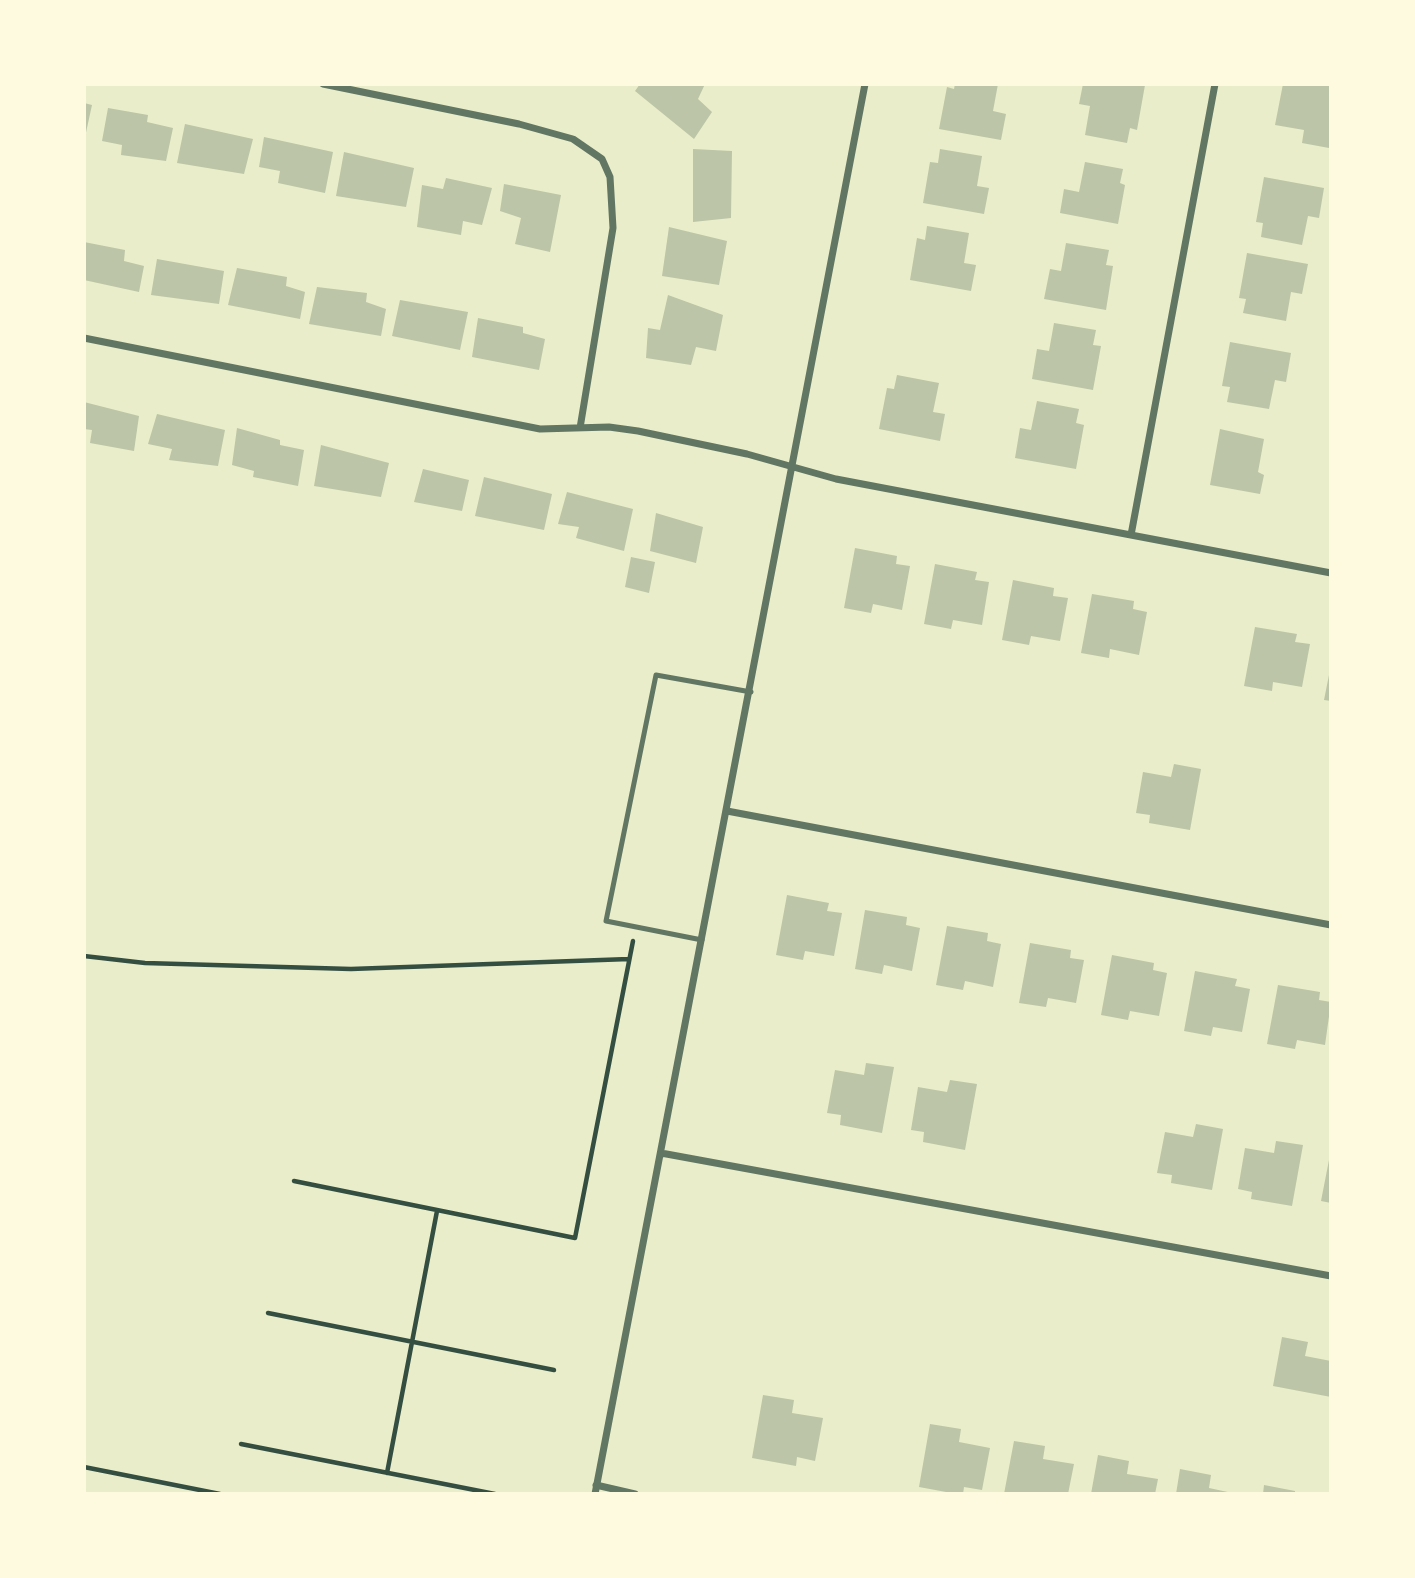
<!DOCTYPE html>
<html>
<head>
<meta charset="utf-8">
<style>
  body { margin:0 }
  #map { position:relative; width:1415px; height:1578px; overflow:hidden; background:#e9edc9; font-family:"Titillium Web",sans-serif }
  canvas { display:block }
  .frame { position:absolute; inset:0; border:86px solid #fefae0; pointer-events:none }
</style>
</head>
<body>
<div id="map">
<canvas width="1415" height="1578"></canvas>
<div class="frame"></div>
</div>
<script>
const ctx = document.querySelector('canvas').getContext('2d');
ctx.lineJoin = 'round';
function fill(path, color) { ctx.fillStyle = color; ctx.fill(path, 'evenodd'); }
const toPath = rows => new Path2D(rows.map(r => 'M' + r).join(''));
function strokePath(path, color, width, dash) { ctx.strokeStyle = color; ctx.lineWidth = width; ctx.lineCap = dash ? 'butt' : 'round'; ctx.setLineDash(dash || []); ctx.stroke(path); }
fill(toPath([
  [640,84,705,84,698,99,712,112,694,139,635,91],
  [955,84,998,84,993,111,1006,114,1001,140,939,129,947,87,954,89],
  [1083,84,1145,85,1137,130,1130,128,1127,143,1085,135,1090,106,1079,104],
  [1283,84,1331,85,1329,148,1302,143,1304,130,1275,125],
  [84,103,92,105,85,137,84,137],
  [108,108,148,115,147,122,173,128,166,161,121,155,122,145,102,141],
  [185,124,253,139,244,174,177,163],
  [264,137,333,152,325,193,278,183,280,171,259,167],
  [693,149,732,151,731,218,693,222],
  [940,149,982,156,977,186,989,188,984,214,923,203,930,162,938,163],
  [344,152,414,168,406,207,336,196],
  [1085,162,1123,169,1120,183,1125,185,1118,224,1060,213,1064,189,1079,192],
  [1264,177,1324,188,1319,218,1308,216,1302,245,1261,237,1263,223,1256,222],
  [446,178,492,188,482,225,463,221,461,235,417,227,422,185,443,189],
  [504,184,561,195,550,252,515,244,521,218,500,211],
  [927,226,969,233,964,263,976,265,971,291,910,280,917,238,925,240],
  [669,227,727,241,719,285,662,276],
  [84,242,125,250,124,261,144,266,139,292,84,280],
  [1066,243,1109,250,1106,265,1113,266,1106,310,1044,299,1050,269,1061,271],
  [1247,253,1308,264,1302,294,1291,292,1286,321,1243,313,1246,299,1239,298],
  [157,259,224,271,219,304,151,295],
  [237,268,287,277,286,286,305,292,300,319,228,305],
  [317,287,367,293,366,302,386,309,381,336,309,324],
  [668,295,723,315,716,351,696,347,691,365,646,358,648,328,660,330],
  [400,300,468,312,460,350,392,336],
  [478,318,523,327,523,333,545,339,539,370,472,357],
  [1054,323,1096,330,1093,345,1101,346,1093,390,1032,379,1037,349,1049,351],
  [1230,342,1291,353,1286,382,1275,380,1269,409,1227,402,1230,387,1222,386],
  [897,375,939,383,933,412,945,414,940,441,879,429,887,388,894,389],
  [1037,401,1079,409,1076,423,1084,425,1076,469,1015,458,1020,428,1031,430],
  [84,402,139,416,134,451,90,443,92,430,84,429],
  [157,414,225,430,218,466,169,460,172,449,148,444],
  [237,428,280,440,280,445,304,450,298,486,253,477,254,471,232,465],
  [1220,429,1264,439,1258,472,1264,475,1260,494,1210,485],
  [321,445,389,463,381,497,314,486],
  [423,469,469,480,462,511,414,502],
  [484,477,552,494,544,530,475,516],
  [567,492,633,509,624,551,576,538,579,527,558,524],
  [656,513,703,527,696,563,650,551],
  [855,548,897,556,896,564,910,566,902,610,873,604,871,613,844,608],
  [631,557,655,562,649,593,625,587],
  [935,564,977,572,975,580,989,582,982,625,953,620,951,629,924,624],
  [1013,580,1054,588,1053,596,1068,598,1060,641,1031,636,1029,645,1002,640],
  [1092,594,1134,601,1133,609,1147,612,1139,655,1110,649,1109,658,1081,653],
  [1255,627,1297,634,1295,642,1310,644,1302,687,1273,682,1272,691,1244,686],
  [1330,670,1331,670,1331,701,1324,700],
  [1174,764,1201,769,1190,830,1149,823,1150,815,1136,813,1143,772,1171,777],
  [787,895,829,903,827,911,842,913,834,956,805,951,803,960,776,955],
  [865,910,907,917,906,925,920,928,912,971,884,965,882,974,855,969],
  [947,926,988,933,987,941,1001,944,993,987,965,981,963,990,936,985],
  [1030,943,1071,950,1070,958,1084,960,1076,1003,1048,998,1046,1007,1019,1003],
  [1112,955,1154,963,1153,970,1167,973,1159,1016,1130,1011,1128,1020,1101,1015],
  [1195,971,1237,979,1235,986,1250,989,1242,1032,1213,1027,1211,1036,1184,1031],
  [1278,985,1320,992,1319,1000,1331,1002,1325,1045,1297,1040,1295,1049,1267,1044],
  [866,1063,894,1067,882,1133,840,1125,841,1115,827,1113,835,1070,864,1075],
  [950,1080,977,1084,965,1150,923,1142,924,1132,911,1130,918,1087,947,1092],
  [1196,1124,1223,1129,1212,1190,1171,1183,1172,1175,1157,1173,1165,1132,1193,1137],
  [1276,1141,1303,1145,1292,1206,1251,1199,1252,1192,1238,1189,1245,1148,1274,1153],
  [1329,1160,1331,1161,1331,1203,1321,1201],
  [1282,1337,1308,1342,1305,1356,1331,1361,1331,1397,1273,1386],
  [763,1395,794,1400,792,1413,823,1418,815,1461,797,1457,796,1466,752,1458],
  [930,1424,961,1429,959,1442,990,1448,982,1490,964,1487,963,1494,957,1494,919,1487],
  [1014,1441,1045,1446,1043,1459,1074,1464,1068,1494,1004,1494],
  [1098,1455,1129,1461,1127,1474,1158,1479,1155,1494,1091,1494],
  [1180,1469,1211,1475,1209,1488,1237,1494,1176,1494],
  [1264,1485,1295,1491,1295,1494,1263,1494]
]), '#bcc5a7');
strokePath(toPath([
  [84,956,145,963,351,969,629,959],
  [294,1181,575,1238,633,941],
  [268,1313,554,1370],
  [241,1444,495,1494],
  [84,1467,220,1494],
  [387,1473,437,1211]
]), '#344e41', 4.5);
strokePath(toPath([
  [702,940,606,921,656,675,751,692]
]), '#617663', 5);
strokePath(toPath([
  [323,84,519,124,573,139,602,159,610,177,613,228,580,428],
  [84,338,540,429,609,427,638,431,747,454,836,479,1331,573],
  [1131,535,1215,84],
  [727,811,1331,925],
  [661,1153,1331,1276],
  [596,1485,635,1494],
  [595,1494,865,84]
]), '#617663', 7);
</script>
</body>
</html>
